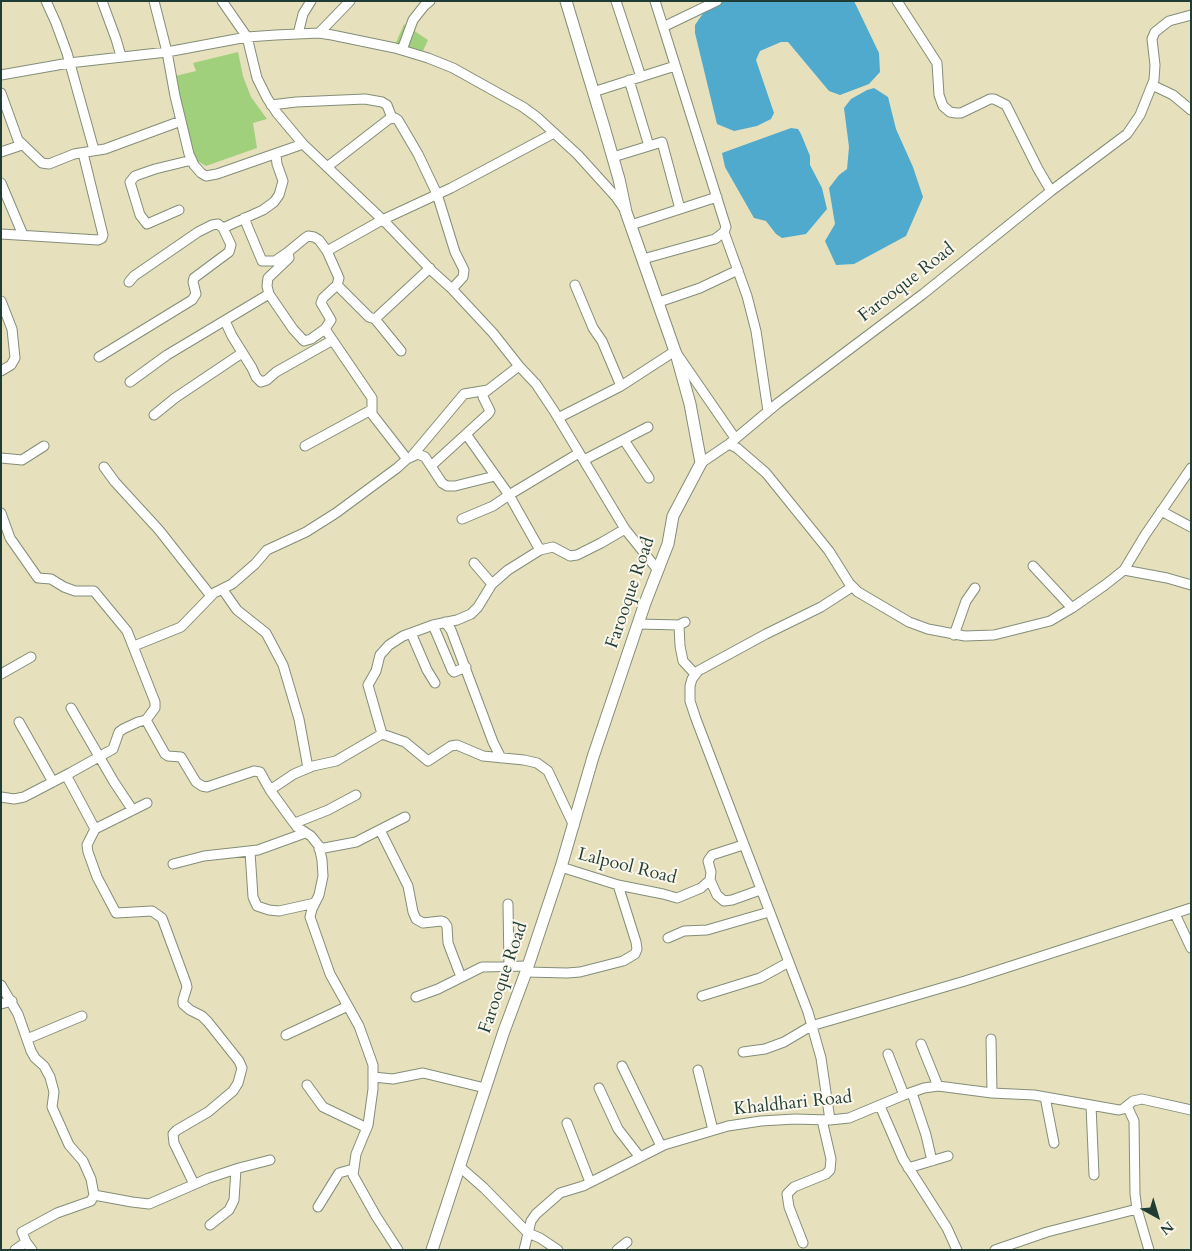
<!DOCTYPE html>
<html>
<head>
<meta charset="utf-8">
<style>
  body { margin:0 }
  #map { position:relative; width:1192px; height:1251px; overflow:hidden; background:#e7e0bc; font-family:Cardo,serif }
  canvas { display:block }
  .frame { position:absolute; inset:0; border:2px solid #1f3d34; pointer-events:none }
  .north { position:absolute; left:1132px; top:1191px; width:50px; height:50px; -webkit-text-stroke:4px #fbf7ec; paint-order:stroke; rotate:141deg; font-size:14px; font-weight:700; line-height:20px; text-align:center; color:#1f3d34 }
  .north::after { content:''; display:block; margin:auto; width:18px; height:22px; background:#1f3d34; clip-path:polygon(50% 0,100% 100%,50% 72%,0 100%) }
</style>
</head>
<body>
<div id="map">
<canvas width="1192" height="1251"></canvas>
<div class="frame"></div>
<div class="north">N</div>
</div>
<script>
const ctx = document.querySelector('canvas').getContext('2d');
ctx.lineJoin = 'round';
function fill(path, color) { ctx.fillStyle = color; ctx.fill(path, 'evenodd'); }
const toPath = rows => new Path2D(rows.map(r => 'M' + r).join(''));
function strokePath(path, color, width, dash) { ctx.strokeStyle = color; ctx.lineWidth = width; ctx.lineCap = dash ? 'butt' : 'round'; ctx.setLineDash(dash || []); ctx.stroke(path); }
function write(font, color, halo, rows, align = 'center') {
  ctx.font = font + ' Cardo,serif'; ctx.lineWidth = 4; ctx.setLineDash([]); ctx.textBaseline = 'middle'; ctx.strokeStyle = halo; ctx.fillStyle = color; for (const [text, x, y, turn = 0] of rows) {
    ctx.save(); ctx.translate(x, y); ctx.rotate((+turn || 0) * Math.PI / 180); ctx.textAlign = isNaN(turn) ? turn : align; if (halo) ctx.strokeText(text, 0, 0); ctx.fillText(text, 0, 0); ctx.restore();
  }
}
fill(toPath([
  [404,24,428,40,422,53,395,45],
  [238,52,243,76,251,97,267,119,253,123,257,148,206,166,191,157,171,77,196,71,193,63]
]), '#a1d07d');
fill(toPath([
  [724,1,854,1,879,53,880,72,869,84,840,95,829,91,788,42,781,42,760,51,756,60,774,113,771,119,757,126,734,131,717,124,695,33,695,25,704,12],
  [874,88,888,97,896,129,913,167,923,197,906,236,854,264,836,265,825,241,835,224,829,188,839,175,847,169,849,147,844,108,851,99,867,90],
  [791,128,798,129,801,134,810,156,810,165,822,188,827,209,806,234,782,238,776,234,766,221,754,218,725,167,722,153]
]), '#4faacd');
const minor = toPath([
  [46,1,56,23,67,53,94,150],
  [102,1,116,39,121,56],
  [154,1,167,52,175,96,189,154,194,165,201,173,206,176,217,174,303,144],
  [222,1,247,37,257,78,267,98,277,113,303,144,386,223,432,271,452,289,493,333,519,366,536,384,554,411,625,529,657,569],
  [616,1,641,77],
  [897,1,937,63,939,95,943,106,950,112,956,113,961,113,990,99,994,99,1006,105,1038,169,1051,191],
  [663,27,717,1],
  [319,33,350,1],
  [298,34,303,14,311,1],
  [402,50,413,20,424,6,430,1],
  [1,75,69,63,167,52,247,37,276,35,319,33,332,35,395,48,428,58,453,68,523,107,538,118,578,155,616,197,625,210],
  [629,80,649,146],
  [1152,85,1173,95,1191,110],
  [593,92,675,66],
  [1,93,18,140,42,163,49,164,74,154,105,149,181,121],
  [271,105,296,102,365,99,382,102,387,105,392,118],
  [1,152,22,145],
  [613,157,662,142,680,209],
  [327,167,389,119,395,118,398,120,418,154,437,194,455,252,464,270,463,277,452,289],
  [1,183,23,235],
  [179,210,147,224,140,215,130,182,135,176,155,169,192,160],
  [244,218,262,261,275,261,288,252],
  [631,225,717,197],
  [223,228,263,210,274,202,279,195,283,181,277,164,276,155],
  [724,232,747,296,756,331,768,411],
  [1,234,98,240,102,238,103,235,83,153],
  [643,259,715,239,724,232,726,227,655,1],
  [337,285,369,317,375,319,430,268],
  [575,285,593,328,602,341,621,386],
  [269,294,293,329,304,341,311,339,325,329],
  [1,301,12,329,15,358,11,365,1,371],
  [659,302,700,288,738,270],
  [375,319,401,351],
  [225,321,232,336,252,368,256,377,261,382,267,380,276,372,331,341],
  [99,357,192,300,196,294,193,282,194,278,229,252,231,245,223,228,218,224,212,225,198,232,134,276,129,282],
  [130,382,167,355,269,294,267,286,268,278,289,258,288,252,305,238,308,236,314,237,319,240,327,251],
  [154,415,175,398,242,353],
  [558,418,621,386,675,351,735,438],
  [466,434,509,495,540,550],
  [624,440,649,478],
  [729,444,737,448,766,473,829,551,849,583,858,592,909,622,928,629,965,636,994,635,1050,621,1072,608,1105,585,1124,570,1145,535,1191,468],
  [305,446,371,410],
  [412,456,464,394,488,390],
  [1,458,22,460,44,446],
  [407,459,372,414,372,398,325,329,331,320,321,303,323,298,337,285,339,278,327,251,382,220,451,188,554,133],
  [584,460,648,427],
  [701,463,729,444,778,403,923,294,1051,191,1127,134,1140,115,1154,80,1155,65,1152,39,1155,32,1169,21,1191,15],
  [431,466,488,414,490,411,483,397,484,393,519,366],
  [104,467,115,482,159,530,211,596],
  [1161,511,1191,527],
  [1,513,10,538,38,578,51,579,64,587,75,591,94,591,127,631,155,702,155,708,146,720,165,754,168,756,181,757,196,782,202,786,207,787,254,771,260,772,270,790,291,819,297,827,311,836,319,846,322,860,323,876,319,895,312,909,310,917,330,974,359,1026,373,1065,373,1089,368,1125,356,1154,353,1175,376,1216,398,1250],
  [462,519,493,506,509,495,579,453],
  [474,563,492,584,508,570,540,550,553,547,570,556,577,555,601,543,625,529],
  [1033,566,1072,608],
  [1124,570,1167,578,1191,585],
  [223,590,237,610,266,633,283,665,299,719,308,768],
  [445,622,451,630,493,742,501,758],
  [638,624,679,625,685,622],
  [433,625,452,670,454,672,466,667],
  [679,625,680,646,683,661,695,674],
  [411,633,427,670,435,683],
  [954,635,966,601,975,588],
  [134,646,181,627,214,593,232,584,255,564,267,550,306,532,336,513,397,468,407,459,418,454,425,457,442,483,447,486,455,486,495,476],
  [1,674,31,657],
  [71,708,114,782,132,809],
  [19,722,53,782],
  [382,734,368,685,376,671,380,655,389,645,403,636,433,625,457,620,471,614,478,607,492,584],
  [66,775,95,829],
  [270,790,294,774,313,766,336,761,382,734,405,742,428,761,451,746,457,745,483,756,524,760,537,763,548,771,574,826],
  [1,797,14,799,24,797,70,773,113,749,119,732,123,729,138,722,146,720],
  [147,803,95,829,87,845,88,852,97,877,116,913,152,911,162,918,186,983,187,987,183,1000,183,1004,190,1010,202,1016,208,1022,239,1061,242,1068,238,1083,233,1091,208,1112,177,1130,173,1134,174,1143,194,1184],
  [295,823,328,810,356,795],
  [380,830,408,886,413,912,416,919,423,923,441,921,444,922,447,926,448,943,461,977],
  [319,849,356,842,405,817],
  [250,852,253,897,257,906,269,910,279,911,315,903],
  [173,864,204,856,258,850,305,833],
  [561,867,618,885,663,894,677,898,701,888,710,880,711,872,708,861,712,855,743,845],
  [710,880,717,895,724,901,732,900,760,890],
  [508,904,509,967],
  [1175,914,1191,948],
  [668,938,684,931,707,930,769,912],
  [526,972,567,973,580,972,623,961,635,954,637,949,636,942,618,885],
  [1,985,18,1014,31,1051,35,1058,44,1066,50,1077,54,1092,52,1107,69,1145,83,1161,91,1179,94,1195,91,1201,57,1213,22,1232,26,1242,32,1250],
  [702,996,760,978,789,962],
  [416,997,438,989,482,967,528,966],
  [1,1004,12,1001],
  [286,1035,348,1006],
  [27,1039,82,1016],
  [991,1039,992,1093],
  [921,1044,938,1086],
  [743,1052,765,1049,784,1042,811,1026,965,981,1191,908],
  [888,1054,904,1095],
  [622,1066,661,1146],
  [698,1070,713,1130],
  [373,1077,393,1079,423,1073,485,1088],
  [307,1085,323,1107,367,1128],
  [599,1088,618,1129,639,1156],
  [912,1093,926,1135,932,1161],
  [1045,1097,1054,1143],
  [1091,1105,1094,1175],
  [880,1106,903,1159,947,1228,957,1250],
  [1127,1106,1134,1121,1135,1194,1137,1209,1149,1250],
  [830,1120,821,1058,808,1012,696,719,690,701,690,686,692,679,698,671,766,634,821,607,852,587],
  [567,1123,590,1182],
  [460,1167,484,1188,528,1233,540,1238,558,1250],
  [908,1168,948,1156],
  [94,1195,132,1202,149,1204,209,1178,239,1168,270,1160],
  [318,1207,339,1173,353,1169],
  [210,1225,229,1210,234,1200,236,1169],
  [803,1243,789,1207,787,1194,794,1187,826,1174,830,1170,831,1159,822,1120],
  [15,1250,26,1242],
  [524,1250,531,1221,536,1214,560,1193,583,1186,611,1172,664,1145,728,1126,761,1121,795,1119,830,1120,849,1118,904,1095,924,1088,938,1086,992,1093,1034,1095,1119,1110,1123,1109,1133,1101,1142,1099,1191,1110],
  [617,1250,627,1242],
  [995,1250,1047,1232,1137,1209]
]);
const major = toPath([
  [432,1250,504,1031,526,972,561,867,593,757,645,603,668,544,673,516,701,463,690,404,677,357,626,212,619,179,604,127,566,1]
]);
strokePath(minor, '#838e78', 11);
strokePath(major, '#838e78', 13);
strokePath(minor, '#fff', 9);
strokePath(major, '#fff', 11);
write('18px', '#1f3d34', '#fbf7ec', [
  ["Farooque Road",907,283,-38],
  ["Farooque Road",631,593,-71],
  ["Lalpool Road",627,867,14],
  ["Farooque Road",504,978,-71],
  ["Khaldhari Road",793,1104,-6]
]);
</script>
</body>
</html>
